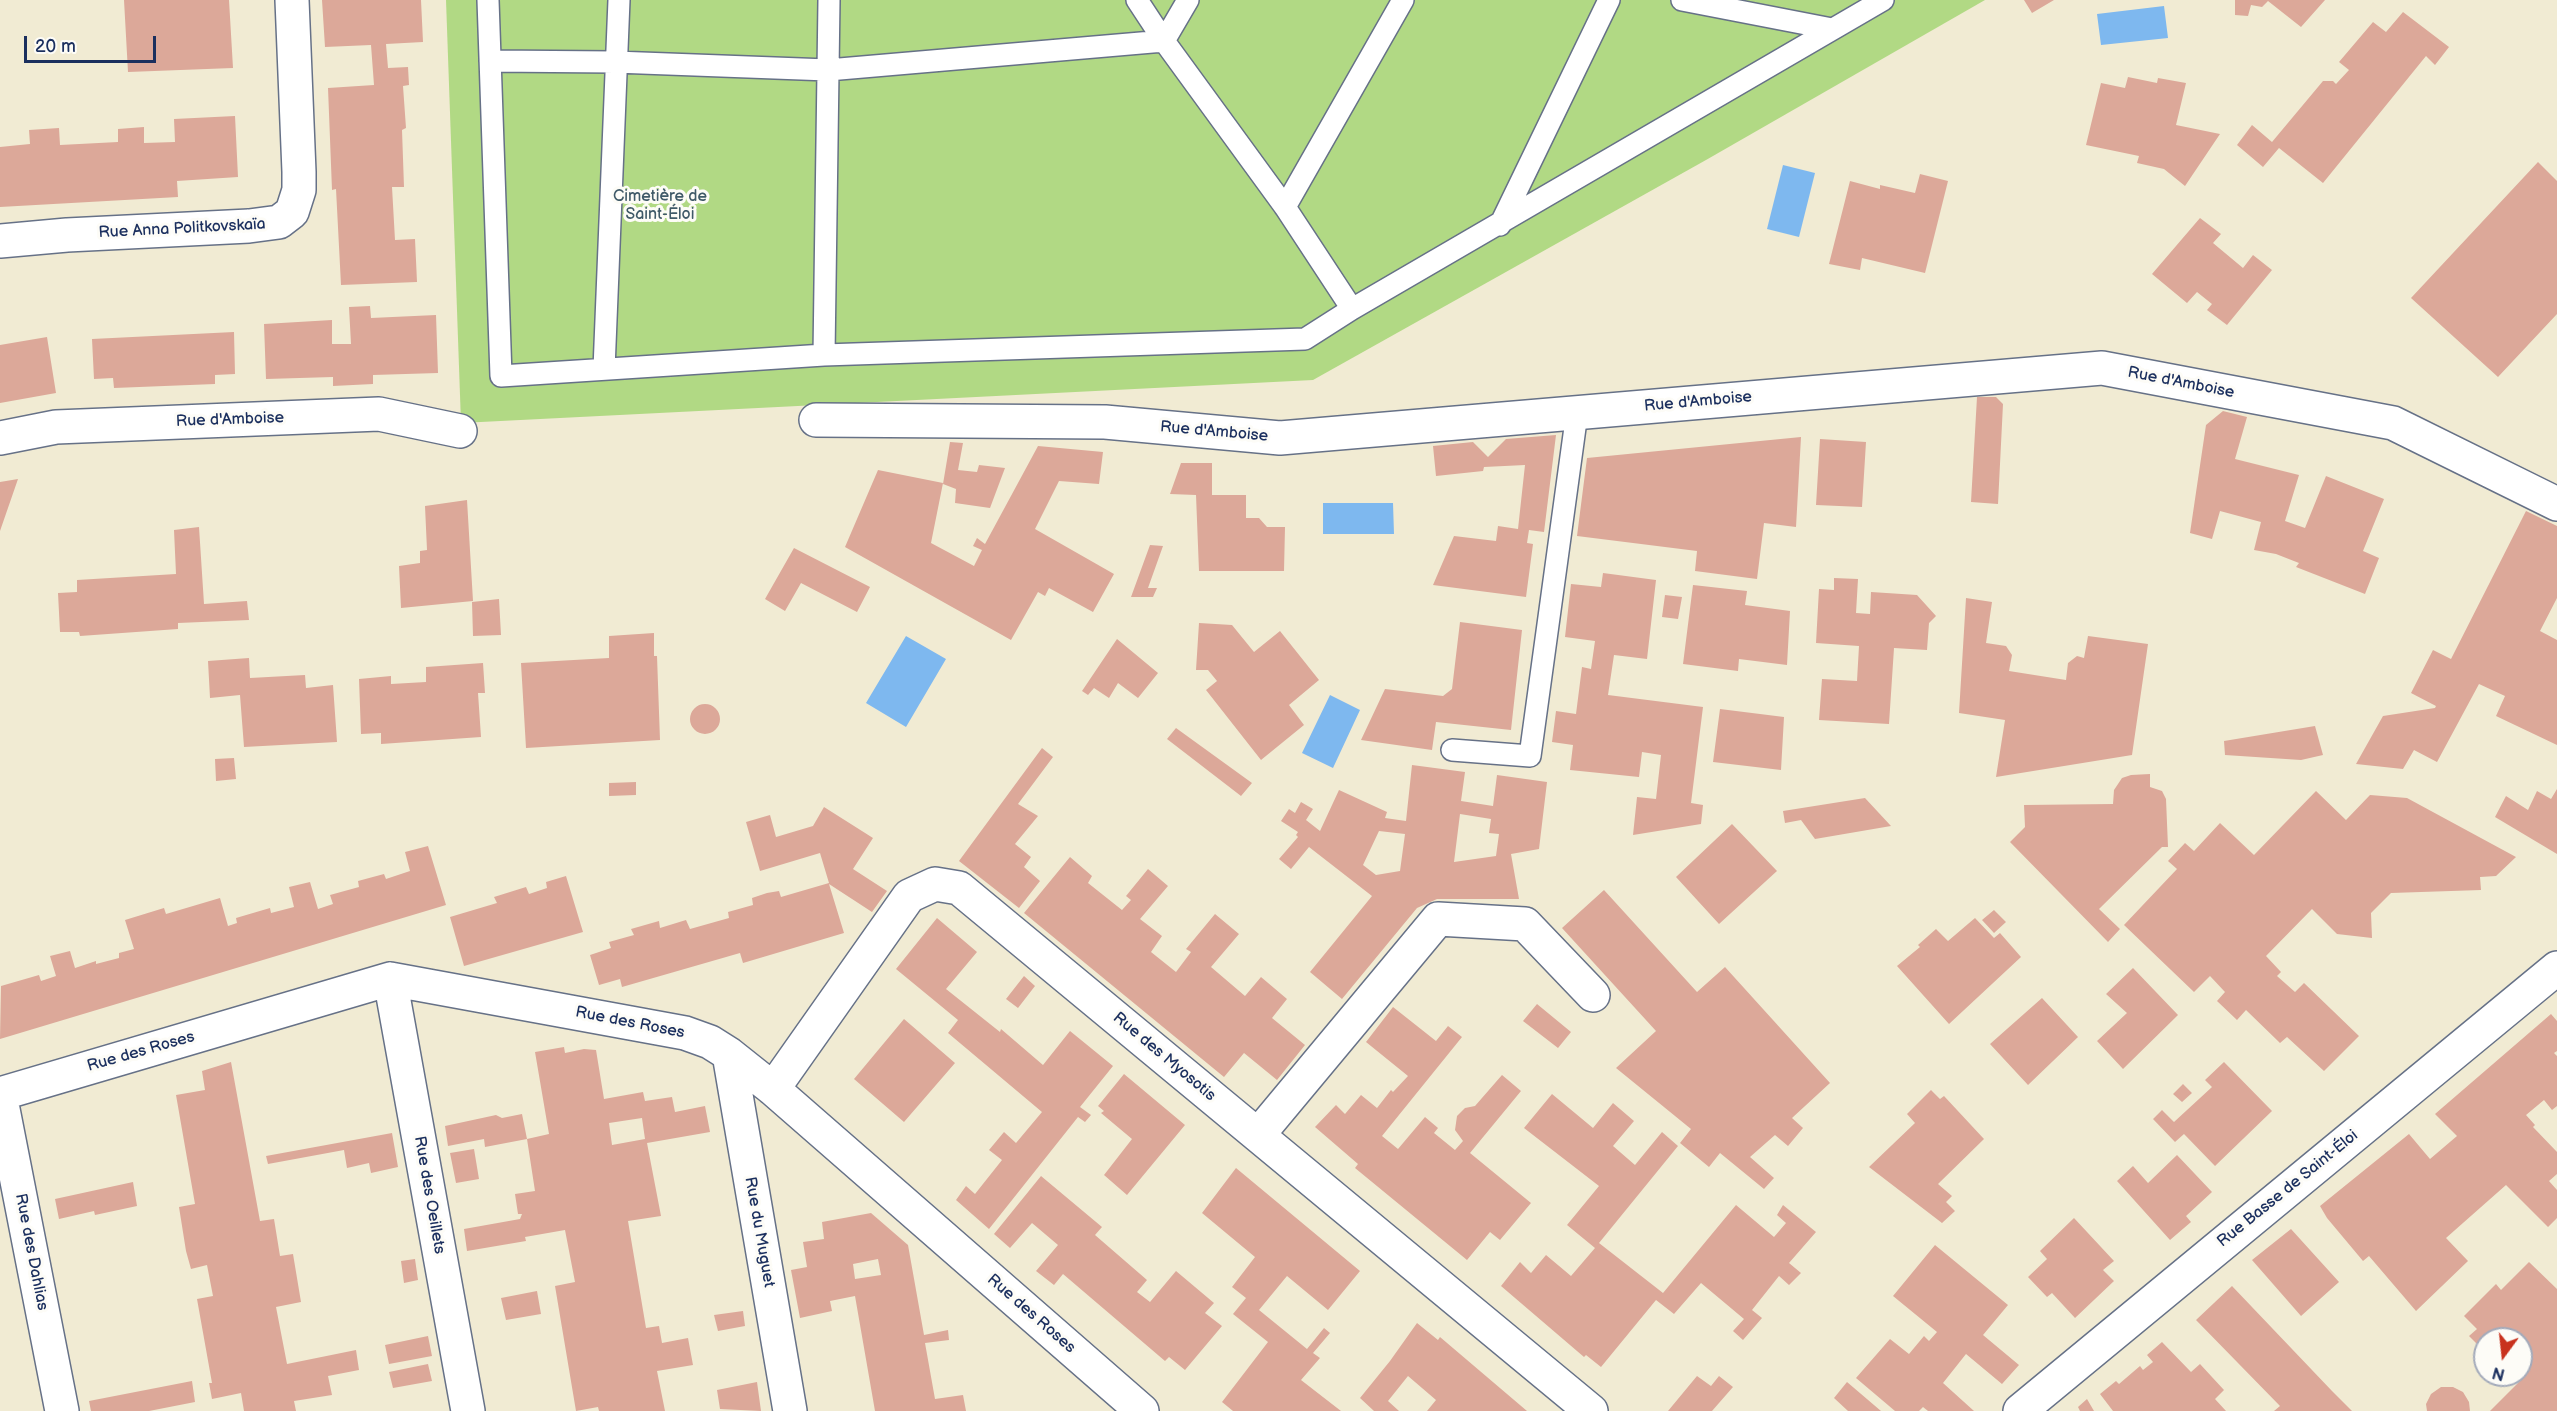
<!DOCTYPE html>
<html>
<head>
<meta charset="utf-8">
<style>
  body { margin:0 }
  #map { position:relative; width:2557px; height:1411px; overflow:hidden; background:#f1ebd3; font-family:"Balsamiq Sans",sans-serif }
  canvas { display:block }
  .north { position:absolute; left:2473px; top:1327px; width:60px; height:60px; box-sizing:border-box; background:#fdfcf7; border:2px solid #a3aaba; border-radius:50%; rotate:195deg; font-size:16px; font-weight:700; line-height:24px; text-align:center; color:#1b2f5e }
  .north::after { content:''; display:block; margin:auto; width:21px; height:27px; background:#c8321e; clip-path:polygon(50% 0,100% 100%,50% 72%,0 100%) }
  .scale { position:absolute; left:24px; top:36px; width:132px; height:27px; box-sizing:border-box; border:3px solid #1b2f5e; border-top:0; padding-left:8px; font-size:18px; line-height:21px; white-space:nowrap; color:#1b2f5e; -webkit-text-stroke:4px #fdfcf7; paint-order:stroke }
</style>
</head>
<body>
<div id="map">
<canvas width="2557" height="1411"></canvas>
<div class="north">N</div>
<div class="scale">20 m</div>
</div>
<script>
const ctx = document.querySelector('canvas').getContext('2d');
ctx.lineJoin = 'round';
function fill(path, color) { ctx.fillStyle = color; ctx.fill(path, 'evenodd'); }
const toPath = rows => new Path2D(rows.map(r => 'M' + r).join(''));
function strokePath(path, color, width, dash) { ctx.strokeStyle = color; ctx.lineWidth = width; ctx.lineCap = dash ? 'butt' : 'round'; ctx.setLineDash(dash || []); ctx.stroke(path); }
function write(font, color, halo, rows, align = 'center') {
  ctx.font = font + ' "Balsamiq Sans",sans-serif'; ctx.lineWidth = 6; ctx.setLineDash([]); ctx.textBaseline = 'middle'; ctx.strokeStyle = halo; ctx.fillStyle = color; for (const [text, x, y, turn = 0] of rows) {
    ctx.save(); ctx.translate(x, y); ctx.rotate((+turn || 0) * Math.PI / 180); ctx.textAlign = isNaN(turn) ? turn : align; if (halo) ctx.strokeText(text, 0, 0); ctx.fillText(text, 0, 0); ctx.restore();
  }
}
fill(toPath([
  [446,0,1985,0,1706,160,1313,380,461,423]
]), '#b1d984');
fill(toPath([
  [2164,6,2168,38,2101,45,2097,14],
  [1783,165,1815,173,1799,237,1767,229],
  [1393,503,1394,534,1323,534,1323,503],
  [906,636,946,659,906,727,866,703],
  [1330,695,1360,710,1333,768,1302,753]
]), '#7eb8ef');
fill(toPath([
  [124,0,229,0,233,68,128,72],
  [322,0,421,0,423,42,386,44,388,68,408,67,409,85,403,86,406,128,402,130,404,187,392,187,395,240,415,239,417,282,341,285,336,189,332,190,328,88,374,85,371,45,325,47],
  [2024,0,2054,0,2032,13],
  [2235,0,2325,0,2301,27,2268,1,2262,7,2251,5,2248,16,2235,15],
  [2403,12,2449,47,2435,65,2426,56,2323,183,2279,148,2263,167,2237,145,2252,125,2272,142,2323,81,2333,81,2336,84,2349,70,2339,62,2373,22,2386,32],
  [2128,77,2157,83,2158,78,2186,83,2176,125,2220,134,2185,186,2164,169,2137,163,2139,156,2086,145,2101,83,2125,88],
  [235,116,238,177,177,181,178,197,0,207,0,147,30,144,29,130,59,128,60,145,118,142,118,129,144,127,144,143,175,142,174,119],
  [2538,162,2557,181,2557,314,2498,377,2411,298],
  [1920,174,1948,181,1925,273,1862,258,1860,270,1829,264,1850,181,1880,189,1880,185,1915,193],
  [2200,218,2221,234,2213,243,2243,268,2253,255,2272,270,2227,325,2207,310,2212,304,2197,292,2187,303,2152,274],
  [370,306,371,318,436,315,438,373,373,375,373,384,333,386,333,377,266,379,264,324,332,320,332,344,351,344,349,307],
  [234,332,235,374,215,375,215,384,114,388,113,378,94,379,92,339],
  [47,337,56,393,0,403,0,345],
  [1977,397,1996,397,2003,404,1998,504,1971,502],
  [2223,411,2247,417,2235,459,2299,475,2285,521,2305,528,2326,476,2384,499,2363,551,2379,558,2365,594,2296,567,2299,563,2276,554,2254,550,2261,522,2220,511,2212,539,2190,533,2206,425],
  [1556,435,1544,532,1529,530,1527,543,1533,544,1526,597,1433,585,1454,536,1496,541,1498,526,1518,529,1525,465,1484,467,1483,471,1436,476,1433,446,1473,442,1488,457,1506,439],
  [1801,437,1796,527,1764,523,1757,579,1695,571,1697,551,1577,536,1587,458],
  [1820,439,1866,442,1862,507,1816,505],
  [950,442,963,443,958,470,977,472,979,465,1005,468,990,508,955,503,956,489,943,484],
  [1038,446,1103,452,1099,484,1059,481,1035,529,1114,574,1093,612,1049,588,1045,596,1038,592,1011,640,845,547,878,470,943,483,931,543,974,566,982,550,973,546,977,538,985,544],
  [1181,463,1212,463,1212,495,1246,495,1246,518,1259,518,1267,527,1285,527,1284,571,1199,571,1196,495,1170,494],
  [18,479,0,531,0,482],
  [467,500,473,601,401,608,399,566,420,563,420,551,427,550,425,506],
  [2526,511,2557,526,2557,598,2540,631,2557,640,2557,745,2496,716,2505,696,2479,684,2437,762,2414,750,2403,769,2356,764,2383,716,2435,708,2436,706,2411,693,2433,650,2451,659],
  [199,527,204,604,247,601,249,620,178,623,178,629,80,636,79,632,60,632,58,593,77,592,77,580,176,574,174,530],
  [1150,545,1163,546,1148,588,1157,588,1153,597,1131,597],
  [794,548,870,587,857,612,801,583,785,611,765,599],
  [1603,573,1656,580,1647,659,1614,655,1608,695,1703,707,1691,803,1703,805,1701,824,1633,835,1637,797,1656,799,1661,755,1642,752,1639,777,1570,770,1573,745,1552,742,1556,711,1576,714,1582,667,1591,669,1595,641,1565,637,1571,584,1601,587],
  [1834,578,1858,579,1856,613,1870,614,1871,592,1917,595,1936,616,1929,623,1927,650,1894,648,1889,724,1819,720,1822,679,1857,681,1859,646,1816,643,1819,589,1834,590],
  [1693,585,1747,591,1745,605,1790,611,1787,665,1739,659,1738,671,1683,664],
  [1665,595,1682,597,1678,619,1662,617],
  [1966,598,1992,602,1986,643,2006,646,2012,655,2009,671,2066,680,2068,663,2077,656,2084,658,2088,636,2148,644,2132,755,1996,777,2005,720,1959,713],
  [499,599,501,635,473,636,472,602],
  [1460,622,1522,630,1511,730,1436,722,1432,750,1361,740,1385,689,1443,696,1452,689],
  [1199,623,1232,625,1254,652,1280,631,1319,680,1289,705,1304,725,1261,760,1206,690,1217,681,1208,670,1196,670],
  [654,633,654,656,657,656,660,740,526,748,521,663,609,658,609,636],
  [1117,639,1158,673,1138,698,1118,683,1109,698,1094,688,1088,695,1082,691],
  [249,658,250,678,305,675,306,688,333,685,337,742,244,747,240,695,210,698,208,661],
  [483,663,485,693,478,693,481,737,381,744,381,733,361,734,359,679,391,676,391,684,426,682,426,667],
  '690 719a15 15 0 1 1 30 0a15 15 0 1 1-30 0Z',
  [1720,709,1784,717,1781,770,1713,762],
  [2315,726,2323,755,2301,760,2225,755,2224,741],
  [1176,728,1252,783,1241,796,1167,739],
  [1042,748,1053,757,1018,804,1038,816,1015,844,1031,857,1024,867,1040,881,1019,908,959,861],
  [234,758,236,779,216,781,215,759],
  [1412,765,1465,772,1461,801,1493,806,1497,775,1547,782,1539,849,1511,854,1519,899,1437,899,1417,908,1342,999,1310,972,1372,896,1309,847,1291,869,1279,859,1298,837,1296,835,1298,832,1281,821,1289,809,1295,813,1301,802,1313,809,1306,820,1320,831,1339,790,1387,812,1385,818,1406,821],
  [1460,814,1491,819,1489,833,1499,834,1496,856,1454,862],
  [1379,831,1405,834,1400,871,1376,875,1363,865],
  [2150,774,2150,787,2162,791,2166,799,2168,847,2162,847,2099,909,2120,929,2108,942,2010,842,2025,827,2024,805,2113,804,2114,790,2122,778,2131,775],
  [636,782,636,795,609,796,609,783],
  [2557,789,2557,854,2495,817,2506,796,2528,810,2537,791,2551,799],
  [2316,791,2346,820,2370,795,2407,798,2516,857,2496,876,2480,877,2481,890,2391,893,2371,913,2372,938,2337,934,2312,909,2266,956,2281,972,2277,976,2295,992,2304,983,2359,1036,2324,1071,2287,1037,2280,1043,2246,1010,2237,1020,2217,1001,2225,992,2210,976,2194,992,2124,925,2177,869,2168,861,2185,843,2194,851,2220,823,2254,855],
  [1865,798,1891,826,1815,839,1801,820,1785,823,1783,811],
  [824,807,873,838,853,869,887,891,872,912,829,884,844,933,743,963,740,953,622,987,620,979,599,985,590,955,611,948,609,942,634,935,631,929,659,921,660,928,686,920,690,929,729,918,728,912,753,905,752,898,767,893,779,891,781,897,829,883,820,853,760,871,746,822,770,815,776,837,813,826],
  [1732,824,1777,871,1719,924,1676,877],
  [428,846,446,905,0,1039,1,986,39,975,41,981,56,976,50,956,70,951,75,968,96,961,96,964,119,958,119,953,134,949,125,920,164,908,166,914,220,898,228,926,237,923,236,918,270,908,271,913,294,907,289,887,310,882,318,909,333,904,330,895,359,887,358,881,384,874,386,879,410,871,405,852],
  [1070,857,1092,876,1088,883,1122,910,1131,900,1126,896,1148,869,1168,886,1140,919,1162,936,1151,952,1176,972,1191,952,1186,949,1215,914,1239,934,1211,967,1245,996,1261,977,1287,999,1272,1018,1305,1045,1277,1080,1244,1053,1224,1077,1024,913],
  [566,876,583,932,464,966,450,917,497,903,494,897,526,887,529,894,547,888,546,882],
  [1604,890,1697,992,1725,967,1830,1083,1792,1118,1803,1128,1788,1146,1775,1135,1750,1157,1774,1178,1764,1189,1720,1153,1709,1167,1680,1143,1691,1129,1616,1068,1656,1031,1562,928],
  [1994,910,2006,922,1994,933,1982,920],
  [937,918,977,952,946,989,1000,1032,1001,1029,1043,1065,1070,1031,1113,1066,1080,1107,1091,1115,1085,1122,1078,1117,989,1229,956,1200,966,1186,975,1194,1002,1160,989,1150,1004,1132,1016,1143,1042,1112,948,1033,958,1020,896,969],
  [1975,918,1994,938,2000,933,2021,957,1949,1024,1897,966,1920,947,1918,945,1936,929,1948,941],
  [2133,968,2178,1015,2123,1069,2097,1041,2127,1013,2106,994],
  [1024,976,1035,986,1018,1008,1006,999],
  [2042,998,2078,1037,2028,1085,1990,1044],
  [1537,1004,1571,1032,1558,1048,1523,1021],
  [1393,1007,1436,1041,1448,1026,1462,1037,1382,1136,1398,1149,1425,1117,1438,1128,1434,1133,1455,1150,1463,1141,1455,1130,1457,1116,1465,1108,1475,1106,1502,1075,1521,1091,1470,1153,1531,1203,1500,1240,1490,1232,1467,1260,1355,1168,1358,1164,1315,1127,1336,1105,1345,1114,1361,1095,1377,1108,1391,1090,1393,1092,1408,1076,1366,1042],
  [2551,1014,2557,1021,2557,1051,2554,1053,2557,1056,2557,1106,2552,1110,2544,1100,2526,1115,2535,1125,2533,1127,2557,1152,2557,1174,2549,1181,2557,1190,2557,1218,2548,1227,2506,1185,2446,1238,2468,1261,2416,1311,2369,1256,2363,1261,2327,1218,2320,1206,2409,1134,2430,1159,2457,1136,2435,1114],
  [904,1019,955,1063,904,1122,854,1079],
  [564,1047,565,1053,584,1049,596,1050,604,1099,643,1092,645,1101,672,1097,675,1112,705,1106,710,1132,647,1143,661,1216,628,1221,646,1328,659,1326,662,1343,688,1338,693,1365,657,1371,665,1411,599,1411,598,1407,576,1411,555,1286,575,1282,565,1230,525,1237,526,1241,467,1251,464,1229,520,1219,522,1214,518,1214,515,1194,535,1191,527,1139,485,1147,484,1139,448,1146,445,1126,496,1115,502,1118,522,1114,527,1139,549,1134,535,1052],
  [642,1118,645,1139,612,1145,609,1123],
  [231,1062,260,1221,274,1219,280,1256,293,1254,301,1302,276,1307,287,1364,356,1350,359,1370,328,1376,332,1395,294,1401,296,1411,244,1411,241,1393,212,1399,209,1383,212,1383,197,1299,213,1296,207,1265,191,1269,186,1251,179,1207,195,1204,176,1095,205,1090,202,1071],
  [2224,1062,2272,1111,2215,1166,2184,1134,2175,1142,2153,1119,2162,1110,2174,1122,2212,1087,2205,1080],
  [1124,1074,1185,1125,1127,1195,1104,1175,1132,1139,1101,1113,1104,1111,1098,1106],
  [2183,1084,2192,1093,2182,1102,2173,1094],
  [1931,1090,1940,1099,1944,1096,1984,1139,1938,1184,1952,1196,1946,1202,1955,1211,1942,1223,1869,1167,1915,1123,1907,1114],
  [1552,1094,1593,1128,1613,1103,1634,1121,1613,1146,1635,1165,1662,1132,1678,1146,1599,1243,1663,1293,1736,1205,1774,1237,1786,1223,1777,1215,1783,1205,1816,1232,1789,1263,1801,1273,1789,1285,1779,1276,1752,1310,1762,1318,1743,1340,1733,1331,1744,1319,1701,1283,1674,1314,1656,1300,1601,1367,1586,1355,1584,1357,1501,1286,1520,1262,1531,1273,1546,1255,1571,1276,1595,1248,1567,1225,1599,1186,1524,1128],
  [392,1133,398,1167,371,1173,369,1163,347,1168,344,1150,268,1164,266,1156],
  [474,1149,479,1179,456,1183,450,1153],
  [2177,1155,2212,1192,2186,1216,2191,1222,2170,1240,2117,1181,2133,1166,2148,1183],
  [1236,1168,1360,1271,1328,1310,1287,1276,1259,1310,1307,1349,1324,1328,1330,1333,1313,1353,1320,1358,1301,1380,1341,1411,1233,1411,1222,1402,1268,1342,1233,1314,1246,1298,1232,1287,1255,1257,1202,1213],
  [1041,1176,1102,1227,1095,1235,1147,1280,1137,1292,1150,1302,1176,1271,1214,1303,1205,1313,1222,1326,1185,1370,1169,1357,1165,1361,1063,1274,1054,1285,1036,1271,1058,1245,1032,1223,1010,1248,994,1234],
  [133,1182,137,1206,95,1215,94,1211,59,1219,55,1199],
  [871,1213,908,1245,924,1335,948,1330,949,1340,925,1343,935,1399,963,1395,966,1411,875,1411,855,1296,830,1301,832,1311,800,1318,791,1270,807,1267,803,1242,824,1239,822,1222],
  [878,1259,881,1275,855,1279,853,1264],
  [2074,1218,2114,1261,2103,1270,2114,1281,2075,1318,2052,1293,2047,1297,2028,1277,2047,1259,2040,1251],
  [2291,1229,2339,1282,2301,1316,2252,1260],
  [1935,1245,2008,1305,1983,1335,2019,1365,2002,1384,1966,1354,1943,1383,1974,1411,1928,1411,1923,1407,1919,1411,1895,1411,1856,1378,1890,1339,1909,1354,1924,1336,1929,1341,1937,1332,1893,1296],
  [415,1259,418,1280,404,1283,401,1261],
  [2529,1262,2557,1289,2557,1411,2490,1411,2525,1376,2521,1373,2521,1339,2485,1339,2485,1352,2469,1336,2477,1329,2464,1316,2496,1284,2501,1290],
  [2232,1286,2332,1391,2352,1411,2274,1411,2280,1406,2196,1320],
  [537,1291,541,1314,506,1320,501,1298],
  [743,1311,745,1326,718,1331,714,1315],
  [1417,1323,1438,1340,1440,1337,1527,1411,1427,1411,1436,1400,1408,1376,1388,1401,1399,1411,1374,1411,1360,1398,1390,1361],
  [428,1336,432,1356,389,1364,385,1345],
  [2162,1342,2191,1372,2200,1364,2224,1390,2215,1399,2226,1411,2113,1411,2100,1394,2116,1381,2119,1384,2140,1366,2143,1370,2153,1362,2147,1355],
  [428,1364,432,1381,393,1388,389,1372],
  [1697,1376,1711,1386,1719,1376,1733,1387,1712,1411,1668,1411],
  [192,1381,195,1402,149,1411,91,1411,89,1401],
  [757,1382,761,1411,720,1409,717,1390],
  [1847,1382,1881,1411,1848,1411,1834,1398],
  [2441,1387,2453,1387,2463,1392,2469,1402,2470,1411,2427,1411,2426,1404,2431,1394],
  [2087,1399,2094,1411,2080,1411,2078,1407]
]), '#dca899');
const lane = toPath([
  [488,0,501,376,824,355,1305,339,1352,309],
  [1137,0,1164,41,1285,207,1352,309,1883,0],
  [1682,0,1832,29],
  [490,61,615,62,828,70,1164,41,1188,0],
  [1285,207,1403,0],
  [1500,225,1609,0],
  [824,355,829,0],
  [604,369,619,0],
  [1452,750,1530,756,1577,413]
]);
const street = toPath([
  [0,241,67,235,249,226,279,222,292,212,299,190,299,172,292,0],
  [816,420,1105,422,1280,438,2102,368,2393,423,2557,504],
  [0,438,56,427,379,414,460,431],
  [390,979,468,1411],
  [729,1054,790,1411],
  [773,1089,909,896,935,884,959,888,1591,1411],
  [0,1094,390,979,685,1033,710,1042,729,1054,773,1089,1142,1411],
  [0,1094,62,1411],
  [1258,1135,1438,919,1525,924,1593,995],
  [2020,1411,2557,968]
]);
strokePath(lane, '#667187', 24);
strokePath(street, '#667187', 36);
strokePath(lane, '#fff', 21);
strokePath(street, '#fff', 33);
write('16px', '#405a68', '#fdfcf7', [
  ["Cimetière de",660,197],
  ["Saint-Éloi",660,215]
]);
write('16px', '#1b2f5e', '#fdfcf7', [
  ["Rue Anna Politkovskaïa",182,229,-3],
  ["Rue d'Amboise",2181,383,11],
  ["Rue d'Amboise",1698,402,-5],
  ["Rue d'Amboise",230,420,-2],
  ["Rue d'Amboise",1214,432,5],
  ["Rue des Roses",630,1023,11],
  ["Rue des Roses",141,1052,-16],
  ["Rue des Myosotis",1164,1057,40],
  ["Rue Basse de Saint-Éloi",2288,1189,-39],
  ["Rue des Oeillets",429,1195,80],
  ["Rue du Muguet",759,1232,80],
  ["Rue des Dahlias",31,1252,79],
  ["Rue des Roses",1031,1314,41]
]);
</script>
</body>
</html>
